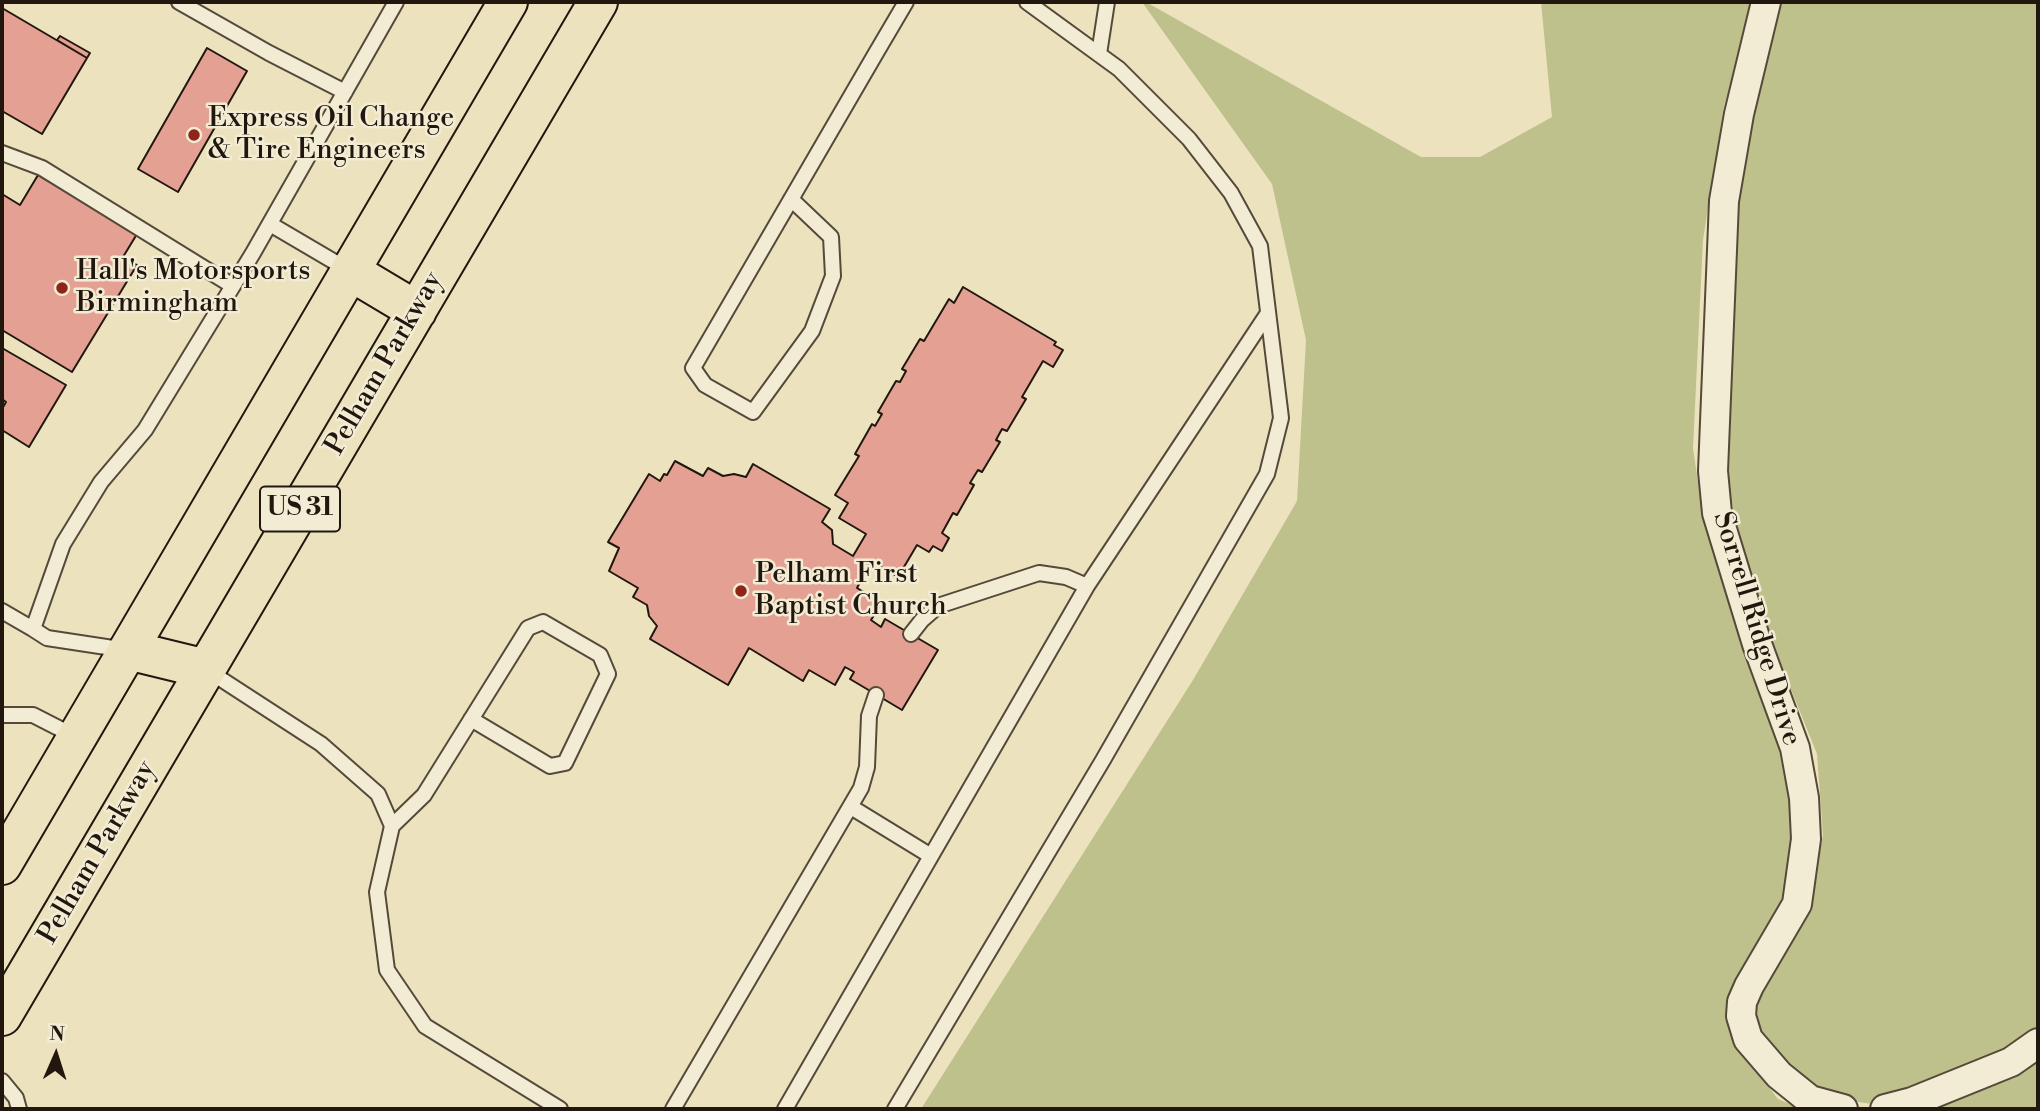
<!DOCTYPE html>
<html>
<head>
<meta charset="utf-8">
<style>
  body { margin:0 }
  #map { position:relative; width:2040px; height:1111px; overflow:hidden; background:#ede2be; font-family:"Libre Bodoni",serif }
  canvas { display:block }
  .frame { position:absolute; inset:0; border:4px solid #22170e; pointer-events:none }
  .north { position:absolute; left:21px; top:1020px; width:70px; height:70px; -webkit-text-stroke:5px #f3ecd5; paint-order:stroke; rotate:3deg; font-size:19px; font-weight:700; line-height:28px; text-align:center; color:#22170e }
  .north::after { content:''; display:block; margin:auto; width:24px; height:32px; background:#22170e; clip-path:polygon(50% 0,100% 100%,50% 72%,0 100%) }
</style>
</head>
<body>
<div id="map">
<canvas width="2040" height="1111"></canvas>
<div class="frame"></div>
<div class="north">N</div>
</div>
<script>
const ctx = document.querySelector('canvas').getContext('2d');
ctx.lineJoin = 'round';
function fill(path, color) { ctx.fillStyle = color; ctx.fill(path, 'evenodd'); }
const toPath = rows => new Path2D(rows.map(r => 'M' + r).join(''));
function strokePath(path, color, width, dash) { ctx.strokeStyle = color; ctx.lineWidth = width; ctx.lineCap = dash ? 'butt' : 'round'; ctx.setLineDash(dash || []); ctx.stroke(path); }
function write(font, color, halo, rows, align = 'center') {
  ctx.font = font + ' "Libre Bodoni",serif'; ctx.lineWidth = 5; ctx.setLineDash([]); ctx.textBaseline = 'middle'; ctx.strokeStyle = halo; ctx.fillStyle = color; for (const [text, x, y, turn = 0] of rows) {
    ctx.save(); ctx.translate(x, y); ctx.rotate((+turn || 0) * Math.PI / 180); ctx.textAlign = isNaN(turn) ? turn : align; if (halo) ctx.strokeText(text, 0, 0); ctx.fillText(text, 0, 0); ctx.restore();
  }
}
fill(toPath([
  [1142,2,1146,2,1421,157,1480,157,1552,117,1541,2,1754,2,1724,106,1703,240,1693,448,1703,517,1743,643,1786,760,1792,832,1788,883,1778,915,1734,985,1729,1010,1733,1041,1778,1099,1802,1109,921,1109,1193,680,1297,501,1306,340,1272,184],
  [1782,2,2038,2,2038,1028,2010,1049,1872,1104,1838,1099,1813,1090,1757,1037,1751,1018,1757,996,1814,883,1823,835,1817,754,1771,640,1734,515,1723,454,1731,375,1732,240,1750,118],
  [2038,1060,2038,1109,1923,1109,2021,1072]
]), '#bfc18d');
const building = toPath([
  [2,8,87,58,42,134,2,111,2,8],
  [60,36,90,53,87,58,57,40,60,36],
  [207,48,247,71,178,192,138,169,207,48],
  [38,175,137,234,123,257,137,265,72,372,2,330,2,194,20,205,38,175],
  [963,287,1056,342,1054,345,1063,350,1053,367,1043,361,1022,397,1026,399,1007,431,1002,429,996,440,1000,442,982,472,978,470,970,483,974,485,957,515,953,513,942,533,949,538,942,551,933,546,929,552,917,545,898,577,871,561,857,588,882,603,871,620,881,627,885,619,938,650,902,710,850,679,854,672,845,667,835,685,809,670,803,681,749,648,728,685,650,639,657,626,649,616,647,605,633,597,638,588,609,571,619,548,608,542,649,474,660,481,664,474,667,475,675,461,703,476,708,468,723,476,734,474,746,477,753,464,830,509,822,522,832,530,833,544,853,556,866,534,839,518,848,503,835,495,859,456,855,454,872,424,875,426,882,414,878,412,896,381,900,382,906,371,902,369,920,339,924,341,949,299,954,303,963,287],
  [2,348,66,385,29,447,2,430,2,409,6,402,2,399,2,348]
]);
fill(building, '#e3a093');
strokePath(building, '#22170e', 2);
const service = toPath([
  [179,2,269,53,345,92],
  [1099,54,1107,2],
  [2,153,42,168,233,286],
  [791,199,831,237,833,276,812,331,753,412,705,385,693,368,876,53,906,2],
  [270,224,350,271],
  [2,611,33,629],
  [911,634,922,620,938,606,1039,573,1066,577,1087,586],
  [126,650,47,638,33,629,63,544,101,482,145,430,253,253,396,2],
  [207,670,321,744,378,794,392,826,377,892,387,970,425,1026,560,1109],
  [2,715,33,715,76,737],
  [851,807,931,856],
  [392,826,424,795,528,628,543,622,600,655,608,674,565,763,550,766,471,719],
  [2,1081,16,1098,19,1109],
  [673,1109,861,788,867,767,869,716,876,695],
  [785,1109,1087,586,1268,313],
  [895,1109,1103,760,1267,474,1281,418,1260,246,1231,193,1189,139,1119,69,1027,2]
]);
const minor = toPath([
  [1766,2,1739,114,1724,201,1713,471,1717,513,1757,644,1795,748,1804,798,1806,839,1797,904,1749,986,1742,1002,1741,1016,1748,1039,1779,1075,1810,1100,1843,1109],
  [1885,1109,1912,1102,2011,1062,2038,1043]
]);
const primary = toPath([
  [350,271,417,311],
  [128,650,206,669],
  [2,865,508,2],
  [2,1016,598,2]
]);
strokePath(service, '#554a3a', 18);
strokePath(minor, '#554a3a', 32);
strokePath(primary, '#22170e', 42);
strokePath(service, '#f3ecd5', 14);
strokePath(minor, '#f3ecd5', 28);
strokePath(primary, '#ede2be', 38);
for (const [x, y, r, color] of [
  [194,135,7,"#8f2418"],
  [62,288,7,"#8f2418"],
  [741,591,7,"#8f2418"]
]) { const dot = new Path2D(); dot.arc(x, y, r, 0, 2 * Math.PI); ctx.fillStyle = color; ctx.fill(dot); strokePath(dot, '#f3ecd5', 2.5); }
for (const [x, y, w] of [
  [300,509,80]
]) { const box = new Path2D(); box.roundRect(x - w / 2, y - 22.5, w, 45, 5); ctx.fillStyle = '#f3ecd5'; ctx.fill(box); strokePath(box, '#22170e', 2); }
write('bold 26px', '#22170e', null, [
  ["US 31",300,509]
]);
write('28px', '#22170e', '#f3ecd5', [
  ["Express Oil Change",208,119],
  ["& Tire Engineers",208,151],
  ["Hall's Motorsports",76,272],
  ["Birmingham",76,304],
  ["Pelham First",755,575],
  ["Baptist Church",755,607]
], 'left');
write('28px', '#22170e', '#f3ecd5', [
  ["Pelham Parkway",385,364,-60],
  ["Sorrell Ridge Drive",1756,629,73],
  ["Pelham Parkway",98,853,-60]
]);
</script>
</body>
</html>
